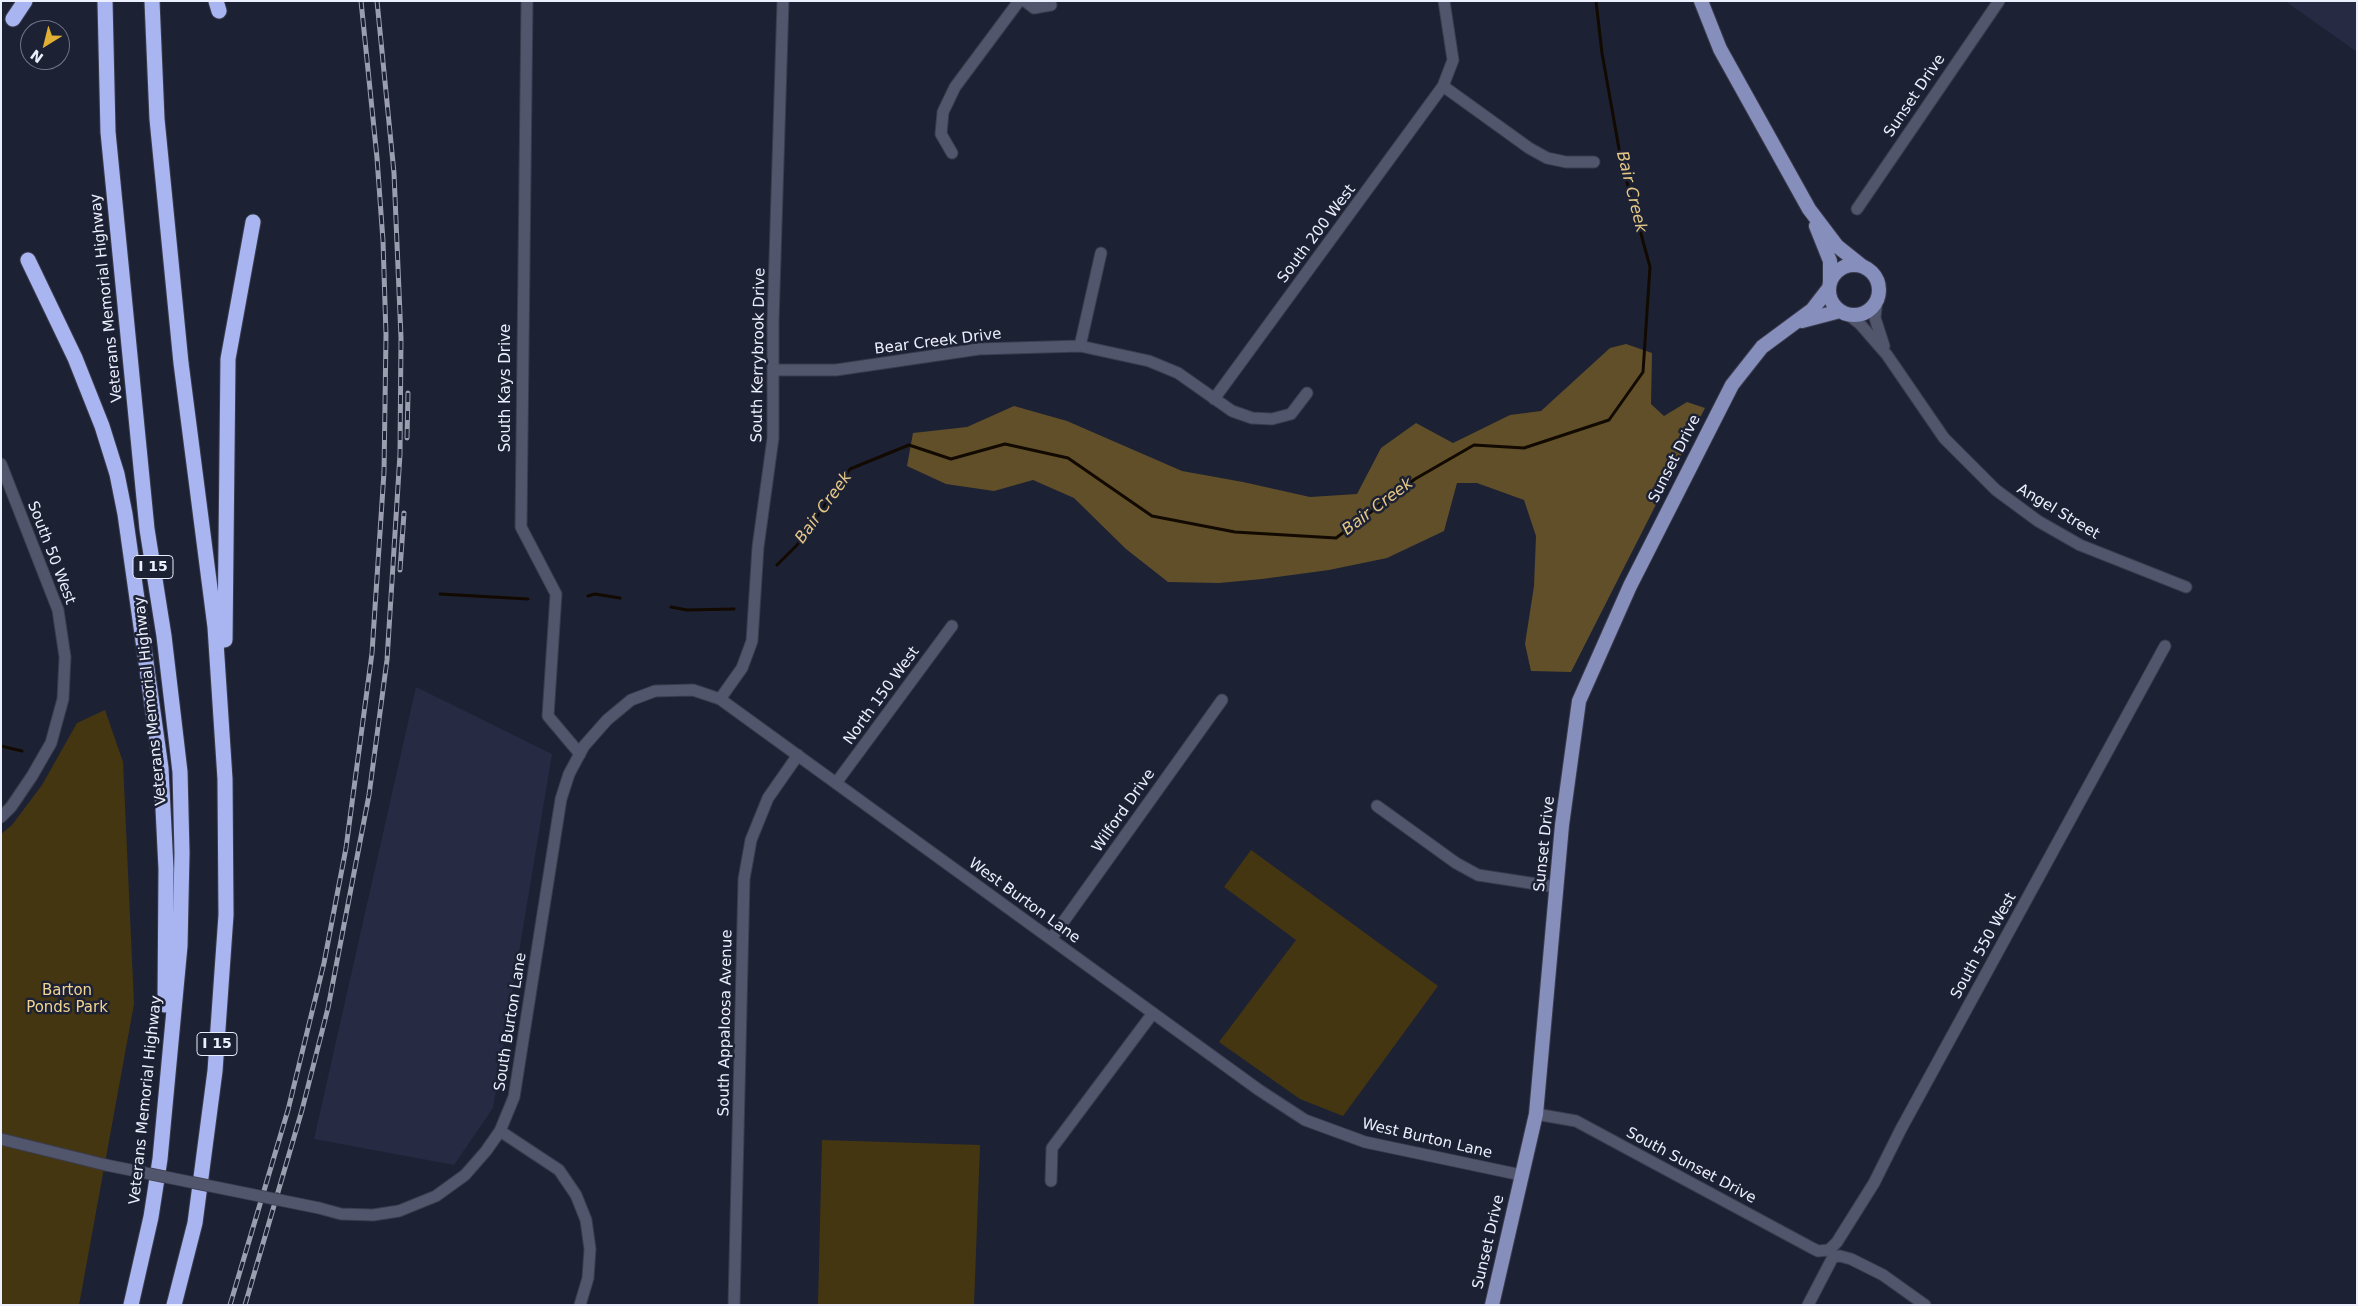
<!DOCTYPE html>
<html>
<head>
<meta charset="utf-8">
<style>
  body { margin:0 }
  #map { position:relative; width:2358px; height:1306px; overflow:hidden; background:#1d2134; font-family:"DejaVu Sans",sans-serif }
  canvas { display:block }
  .frame { position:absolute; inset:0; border:2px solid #eceffd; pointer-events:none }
  .north { position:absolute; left:20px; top:20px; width:50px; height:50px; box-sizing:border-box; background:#1d2134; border:1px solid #707384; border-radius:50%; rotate:216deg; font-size:14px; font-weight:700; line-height:20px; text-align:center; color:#eceffd }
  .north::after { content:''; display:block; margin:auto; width:18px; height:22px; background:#dfb034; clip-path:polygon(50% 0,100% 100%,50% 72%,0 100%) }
</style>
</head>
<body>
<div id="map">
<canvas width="2358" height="1306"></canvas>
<div class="frame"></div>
<div class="north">N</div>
</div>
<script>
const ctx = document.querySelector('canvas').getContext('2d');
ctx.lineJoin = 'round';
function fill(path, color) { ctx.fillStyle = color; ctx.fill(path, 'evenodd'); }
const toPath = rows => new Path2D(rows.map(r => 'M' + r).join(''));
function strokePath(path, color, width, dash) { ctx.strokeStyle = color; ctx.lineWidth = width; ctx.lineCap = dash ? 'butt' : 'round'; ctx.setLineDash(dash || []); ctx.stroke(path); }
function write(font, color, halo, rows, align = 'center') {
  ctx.font = font + ' "DejaVu Sans",sans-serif'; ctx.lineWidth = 5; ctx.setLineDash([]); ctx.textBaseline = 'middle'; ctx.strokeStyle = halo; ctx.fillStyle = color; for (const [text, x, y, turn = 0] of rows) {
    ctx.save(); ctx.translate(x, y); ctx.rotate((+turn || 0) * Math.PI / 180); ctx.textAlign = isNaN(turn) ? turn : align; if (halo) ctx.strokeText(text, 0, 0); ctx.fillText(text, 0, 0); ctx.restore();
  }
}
fill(toPath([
  [2285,1,2357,1,2357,52],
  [416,687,552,754,493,1108,454,1165,314,1139]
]), '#262a43');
fill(toPath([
  [105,710,123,762,134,1004,79,1305,1,1305,1,834,12,825,42,785,77,723],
  [1251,850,1438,986,1343,1116,1300,1099,1219,1042,1296,940,1224,887],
  [822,1140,980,1145,974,1305,818,1305]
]), '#453612');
fill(toPath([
  [1626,344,1652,353,1651,404,1664,416,1687,402,1705,408,1571,672,1531,671,1525,644,1534,586,1536,536,1524,500,1477,483,1457,483,1444,531,1387,558,1329,570,1262,579,1219,583,1168,582,1126,549,1074,498,1033,480,994,491,946,484,907,466,913,433,967,427,1014,406,1067,421,1182,471,1243,482,1310,497,1357,494,1381,448,1416,423,1453,443,1510,415,1541,411,1610,348]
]), '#604f28');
strokePath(toPath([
  [777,565,797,545,850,469,909,445,951,459,1005,444,1068,458,1152,516,1235,532,1336,538,1415,479,1474,445,1524,448,1609,420,1643,372,1650,267,1621,160,1602,53,1596,1],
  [440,594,528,599],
  [588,596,595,594,620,598],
  [671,607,687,610,734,609],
  [1,746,22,751]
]), '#120a00', 3);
const minor = toPath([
  [527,1,521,527,556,594,548,716,580,754],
  [1025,1,1034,8,1051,5],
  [1443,86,1529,148,1547,158,1566,162,1594,162],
  [952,153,941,134,943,112,955,87,1019,1],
  [1857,209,1999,1],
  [1877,298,1875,318,1884,346],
  [1846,313,1860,324,1887,355,1944,438,1996,490,2038,521,2080,545,2186,587],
  [1080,346,1101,253],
  [774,370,836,370,979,349,1080,346,1149,361,1178,373,1232,411,1252,418,1272,419,1291,414,1307,393],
  [1214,399,1443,86,1453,60,1444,1],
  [1,464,58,610,65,657,63,699,51,743,32,776,11,807,1,817],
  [720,699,742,668,752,641,758,547,773,438,773,322,783,1],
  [836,783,952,626],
  [1377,806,1456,863,1478,875,1556,887],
  [1051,939,1222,700],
  [1536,1114,1576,1121,1812,1248,1818,1251,1829,1250],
  [500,1131,559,1170,576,1195,586,1220,590,1249,588,1278,580,1305],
  [1,1139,106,1165],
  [1051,1181,1052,1148,1153,1013],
  [319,1208,341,1214,373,1215,399,1211,436,1196,465,1175,486,1151,500,1131,514,1097,561,799,569,774,584,746,607,720,631,700,655,691,693,690,720,699,1259,1090,1305,1120,1365,1142,1521,1175],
  [1829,1250,1837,1242,1874,1183,1901,1129,2165,646],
  [1833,1257,1840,1256,1851,1259,1883,1275,1925,1305],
  [734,1305,744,879,751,840,768,798,798,755],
  [1808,1305,1833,1257]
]);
const major = toPath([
  [1701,1,1720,49,1809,209,1837,246,1862,266],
  [1816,226,1830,261,1830,282],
  '1829 290a25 25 0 1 1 50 0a25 25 0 1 1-50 0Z',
  [1802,321,1840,311],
  [1492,1305,1536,1114,1562,825,1579,701,1630,586,1732,385,1762,347,1812,310,1829,288]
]);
const highway = toPath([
  [105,1,108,132,147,529,164,636,180,772,182,853,180,946,160,1159,151,1217,131,1305],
  [152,1,157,119,181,363,215,627,225,779,226,915,215,1071,195,1223,174,1305],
  [216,1,219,11],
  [13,19,25,1],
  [28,260,75,358,102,426,117,474,125,514,161,768,166,869,165,1005],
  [225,640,228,359,253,222]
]);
strokePath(minor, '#3a3c4d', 13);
strokePath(major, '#3a3c4d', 16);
strokePath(highway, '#3a3c4d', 17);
strokePath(minor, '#52566c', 11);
strokePath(major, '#868fbb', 14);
strokePath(highway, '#a9b5f0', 15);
const rail = toPath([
  [407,438,408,393],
  [400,570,404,513],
  [230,1305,288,1110,324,963,346,848,372,653,384,472,386,335,383,241,377,158,361,1],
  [245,1305,302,1110,328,1008,369,795,387,660,400,454,401,338,394,173,377,1]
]);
strokePath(rail, '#9a9eae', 5);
strokePath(rail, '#1d2134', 3, [9]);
const minorBridge = toPath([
  [106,1165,319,1208]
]);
strokePath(minorBridge, '#3a3c4d', 13, []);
strokePath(minorBridge, '#52566c', 11);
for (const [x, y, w] of [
  [153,567,40],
  [217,1044,40]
]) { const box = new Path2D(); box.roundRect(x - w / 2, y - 11.5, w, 23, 4); ctx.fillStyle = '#1d2134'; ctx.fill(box); strokePath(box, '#eceffd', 1); }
write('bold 14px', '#eceffd', null, [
  ["I 15",153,567],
  ["I 15",217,1044]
]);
write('15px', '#eceffd', '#1d2134', [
  ["Sunset Drive",1915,96,-56],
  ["South 200 West",1317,234,-53],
  ["Veterans Memorial Highway",107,298,-96],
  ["Bear Creek Drive",938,342,-7],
  ["South Kerrybrook Drive",759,355,-89],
  ["South Kays Drive",506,388,-90],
  ["Sunset Drive",1675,459,-63],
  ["Angel Street",2058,512,31],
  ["South 50 West",51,553,69],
  ["North 150 West",882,696,-54],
  ["Veterans Memorial Highway",151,701,-96],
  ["Wilford Drive",1124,811,-55],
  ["Sunset Drive",1545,844,-84],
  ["West Burton Lane",1024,901,36],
  ["South 550 West",1984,946,-61],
  ["South Burton Lane",511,1022,-81],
  ["South Appaloosa Avenue",726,1023,-89],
  ["Veterans Memorial Highway",146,1100,-84],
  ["West Burton Lane",1427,1139,13],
  ["South Sunset Drive",1691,1166,28],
  ["Sunset Drive",1489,1242,-77]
]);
write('15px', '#f2d592', '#1d2134', [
  ["Barton",67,991],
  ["Ponds Park",67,1008]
]);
write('italic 16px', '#e5c886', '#1d2134', [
  ["Bair Creek",1631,192,76],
  ["Bair Creek",1378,507,-37],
  ["Bair Creek",824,508,-54]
]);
</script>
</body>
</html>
